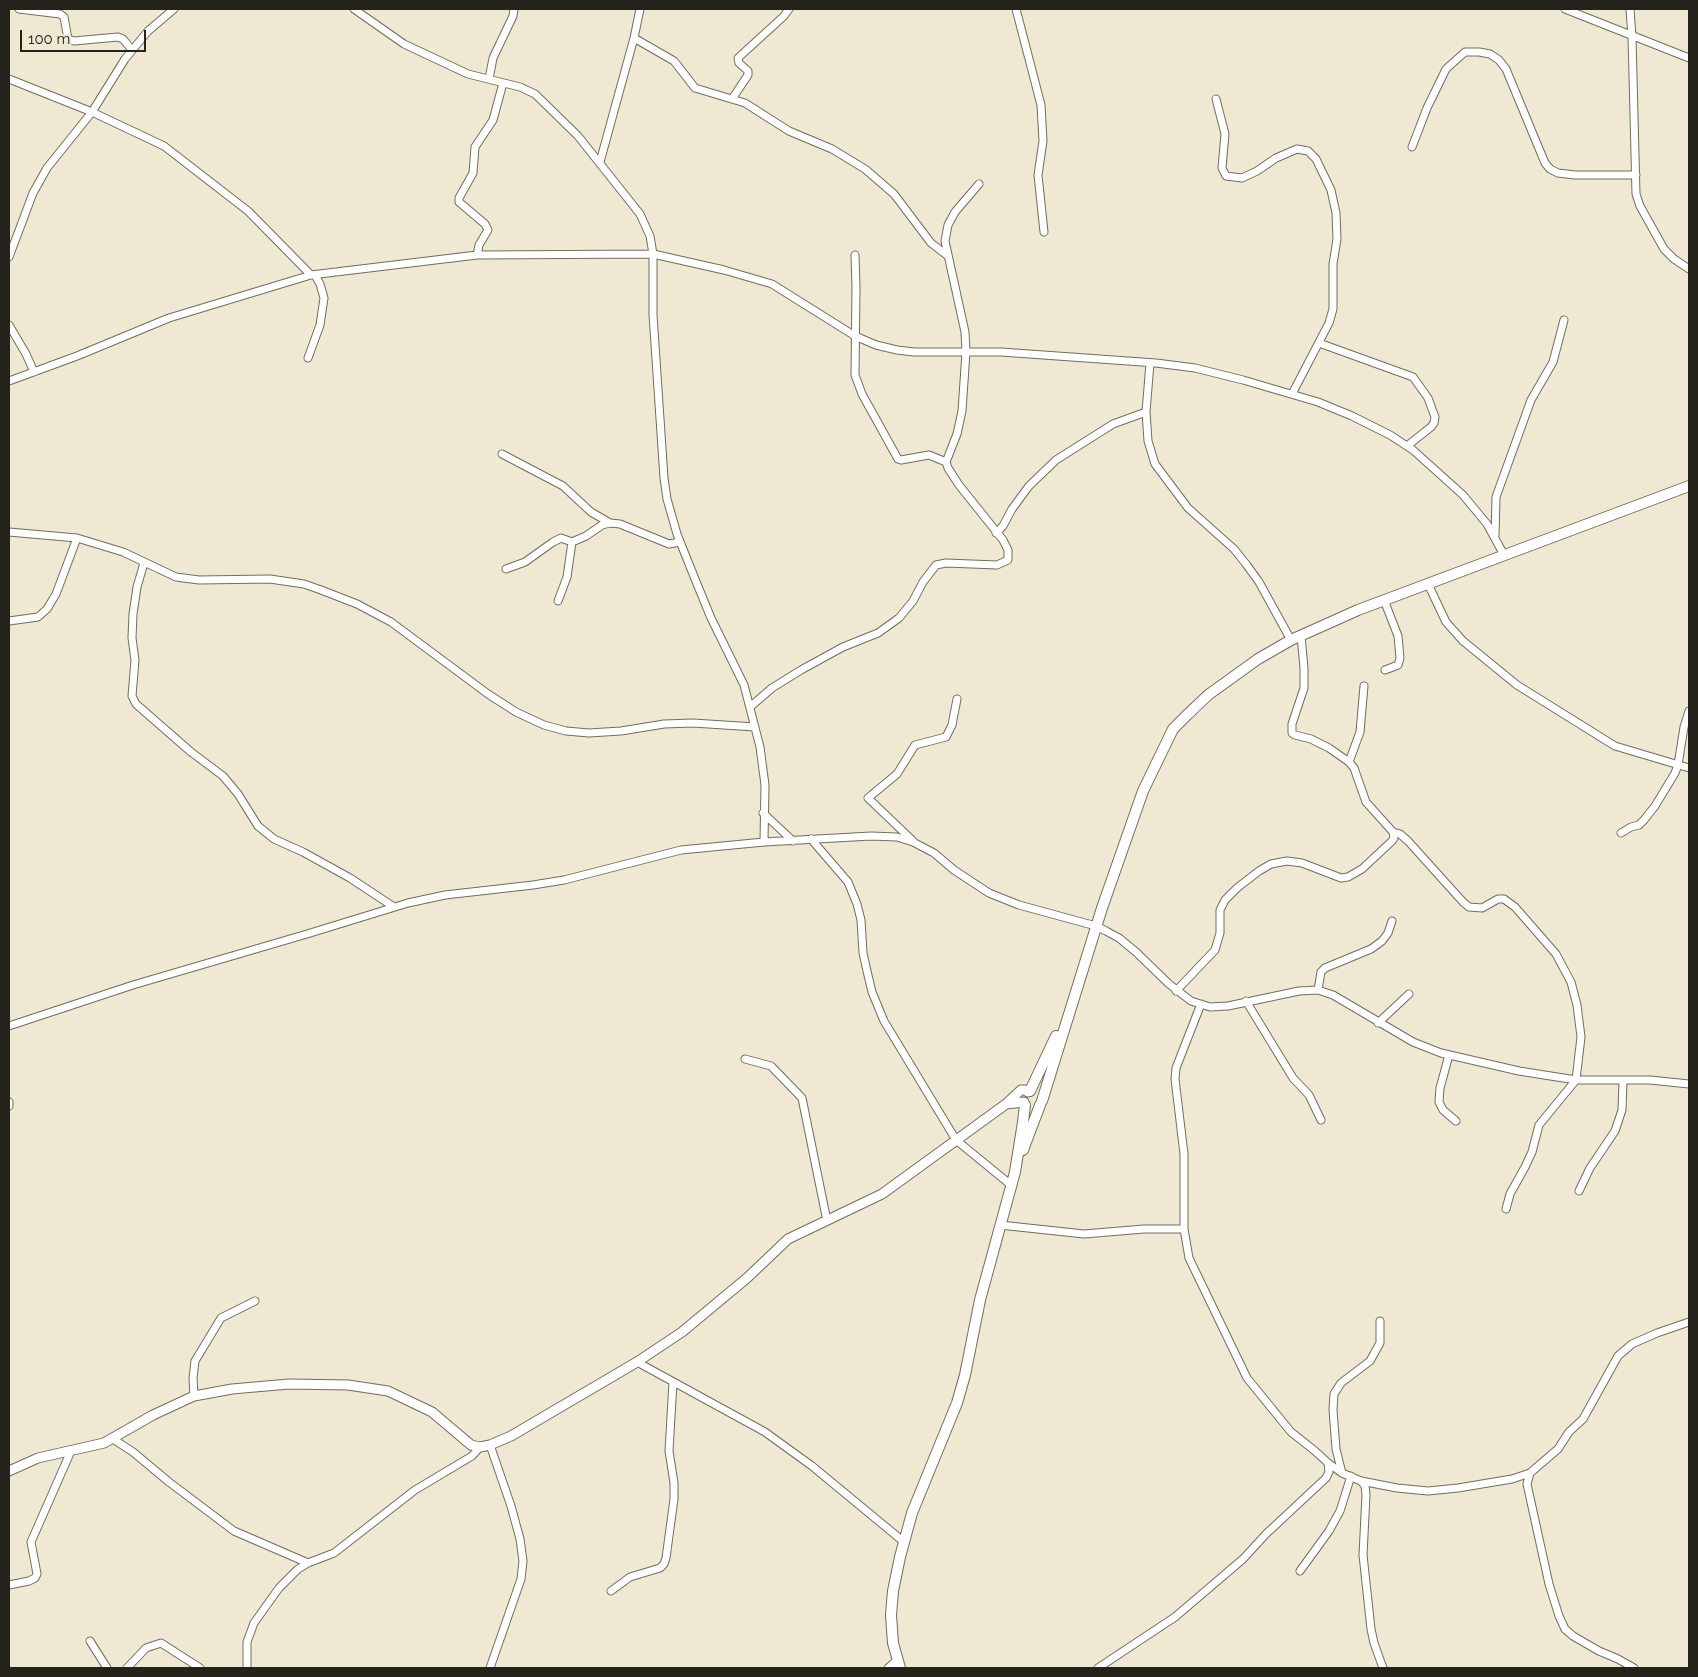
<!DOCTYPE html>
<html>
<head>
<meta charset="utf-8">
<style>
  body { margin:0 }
  #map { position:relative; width:1698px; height:1677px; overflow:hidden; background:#efe8d3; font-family:Raleway,sans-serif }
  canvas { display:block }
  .frame { position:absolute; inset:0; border:10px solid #25221b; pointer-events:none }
  .scale { position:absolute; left:20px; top:30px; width:126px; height:22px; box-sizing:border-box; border:2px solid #25221b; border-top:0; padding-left:6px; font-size:15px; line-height:18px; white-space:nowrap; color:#25221b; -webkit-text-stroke:4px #efe8d3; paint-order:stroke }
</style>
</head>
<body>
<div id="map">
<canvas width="1698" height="1677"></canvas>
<div class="frame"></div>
<div class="scale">100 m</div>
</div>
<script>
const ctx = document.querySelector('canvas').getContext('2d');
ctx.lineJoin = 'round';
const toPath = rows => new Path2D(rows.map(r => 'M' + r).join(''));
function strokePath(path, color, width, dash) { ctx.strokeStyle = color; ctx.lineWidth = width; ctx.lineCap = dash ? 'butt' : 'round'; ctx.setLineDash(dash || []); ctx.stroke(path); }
const minor = toPath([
  [19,9,60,14,64,17,68,39,74,41,118,37,123,39,132,50],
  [354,9,404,44,468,74,520,87,535,94,578,136,640,214,650,236,653,254,653,315,664,478,667,499,677,534,695,579,711,618,744,685,760,747,765,785,764,842],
  [1016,9,1041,105,1043,141,1038,175,1044,232],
  [1565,9,1689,58],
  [1630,9,1632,37,1636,194,1640,206,1664,249,1674,259,1689,269],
  [634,38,674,61,695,88,745,103,789,131,832,149,865,169,894,194,931,243,948,256],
  [9,79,92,112,164,146,248,211,311,275],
  [489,79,493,58,513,16,514,9],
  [732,99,748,75,748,71,739,63,738,58,784,16,789,9],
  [1216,99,1225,134,1222,168,1226,176,1242,178,1257,171,1276,158,1297,149,1308,151,1316,159,1331,190,1336,213,1337,239,1333,264,1333,309,1329,323,1292,394],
  [1412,147,1427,108,1446,69,1465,52,1479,52,1490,54,1499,60,1506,69,1545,163,1550,169,1558,173,1575,175,1636,175],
  [600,162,634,38,640,9],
  [477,255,479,245,488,230,485,224,459,202,459,198,473,173,475,147,493,120,503,83],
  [855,255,856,287,855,375,862,394,898,459,901,460,929,455,946,462],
  [9,257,33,193,47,168,92,112,125,59,148,31,174,9],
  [9,325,26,354,34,372],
  [1319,343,1413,377,1428,398,1435,417,1434,423,1431,427,1407,446],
  [308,358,320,325,324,298,320,284,315,275],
  [1150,363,1146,412,1148,441,1155,464,1188,508,1234,549,1246,564,1259,582,1291,640],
  [9,381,77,356,169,318,311,275,477,255,653,254,724,270,772,284,855,336,876,345,897,350,914,352,1001,352,1156,363,1195,368,1243,380,1318,402,1352,416,1390,435,1413,450,1463,495,1487,524,1504,555],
  [502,454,563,486,591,512,610,523],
  [9,532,77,538,123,552,176,577,199,580,270,579,304,584,321,590,357,604,391,622,488,694,516,712,544,725,566,731,589,733,621,731,664,724,693,723,755,727],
  [996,533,1003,526,1012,509,1029,486,1056,460,1113,424,1146,412],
  [1495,536,1496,497,1531,400,1553,362,1564,320],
  [144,563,137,587,133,614,132,638,135,660,132,696,136,704,191,752,223,776,238,794,258,826,274,839,303,852,350,878,394,907],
  [506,569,525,562,553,542,561,538,572,542,586,536,602,525,610,523,620,524,669,544,680,542],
  [1428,584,1446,622,1463,641,1517,685,1615,746,1689,768],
  [1384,600,1398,636,1400,658,1398,665,1385,670],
  [558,601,567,577,572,542],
  [9,621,38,617,47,609,56,594,77,538],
  [750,707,772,688,801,670,843,647,878,633,899,618,913,601,923,582,936,565,946,563,997,565,1008,560,1008,550,1003,540,959,485,948,468,946,462,957,434,962,411,966,352,965,332,945,241,948,225,955,212,979,184],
  [1349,762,1360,732,1364,686],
  [763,813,793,841],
  [1393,832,1400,834,1408,841,1463,902,1469,907,1482,908,1498,899,1504,899,1515,907,1556,954,1571,982,1577,1005,1581,1037,1576,1080,1539,1125,1532,1152,1525,1167,1510,1194,1506,1209],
  [1621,833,1631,827,1639,825,1644,820,1655,806,1675,773,1678,765,1684,727,1689,711],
  [811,839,848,882,857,904,861,920,863,953,867,971,872,992,884,1021,956,1140,1011,1185],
  [913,841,868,798,897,774,915,745,946,737,952,725,957,699],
  [1318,990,1321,972,1325,968,1371,949,1382,941,1388,933,1392,921],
  [1176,991,1215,950,1220,933,1220,910,1225,900,1237,888,1259,871,1271,864,1287,861,1302,863,1341,878,1348,877,1362,869,1392,841,1394,838,1393,832,1366,802,1354,768,1349,762,1329,748,1311,739,1295,735,1292,733,1292,724,1304,688,1304,668,1301,636],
  [1246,1001,1293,1078,1309,1095,1321,1120],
  [1201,1004,1176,1068,1175,1079,1184,1154,1184,1229,1189,1258,1247,1378,1291,1432,1315,1451,1328,1463,1342,1473,1361,1481,1397,1488,1428,1491,1458,1488,1512,1479,1530,1473,1558,1449,1569,1432,1583,1419,1618,1356,1632,1344,1657,1333,1689,1322],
  [1378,1023,1409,994],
  [9,1026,133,985,307,934,408,903,445,895,533,885,564,880,681,850,764,842,871,836,897,837,913,842,934,853,954,870,989,893,1019,905,1096,926,1106,931,1119,938,1136,952,1169,984,1191,1001,1210,1007,1228,1006,1299,991,1318,990,1333,995,1413,1042,1441,1053,1519,1071,1576,1080,1650,1080,1689,1084],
  [1449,1055,1440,1088,1439,1102,1443,1110,1456,1121],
  [745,1059,771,1066,802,1098,827,1221],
  [9,1102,9,1106],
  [1579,1191,1590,1168,1615,1131,1622,1110,1623,1081],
  [1000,1225,1084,1234,1144,1229,1184,1229],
  [637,1362,765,1432,812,1466,904,1542],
  [194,1396,193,1378,195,1361,218,1323,221,1318,255,1301],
  [113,1439,133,1452,169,1482,234,1531,308,1563],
  [490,1445,511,1506,520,1539,523,1561,521,1579,490,1668],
  [1342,1473,1336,1449,1333,1410,1334,1394,1341,1383,1370,1361,1380,1343,1380,1321],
  [1530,1473,1527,1484,1549,1584,1559,1616,1565,1629,1573,1636,1599,1651,1618,1659,1634,1668],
  [1361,1481,1365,1486,1366,1495,1363,1555,1371,1629,1374,1643,1383,1668],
  [1300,1571,1329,1531,1340,1511,1351,1476],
  [9,1585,29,1581,35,1578,37,1574,31,1542,71,1451],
  [611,1591,630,1577,660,1568,664,1564,666,1558,674,1499,674,1483,669,1451,673,1382],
  [90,1641,107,1668],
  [127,1668,146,1648,161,1643,200,1668],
  [247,1668,247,1642,254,1623,279,1588,298,1569,308,1563,334,1553,415,1490,472,1456,480,1447],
  [888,1668,898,1659],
  [1098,1668,1175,1617,1243,1559,1266,1534,1326,1478,1329,1472,1328,1463]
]);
const tertiary = toPath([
  [1006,1104,1021,1090,1025,1090,1028,1092],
  [9,1471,38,1458,104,1443,153,1415,194,1396,232,1389,289,1384,348,1385,388,1391,432,1412,471,1445,480,1447,490,1445,511,1436,637,1362,682,1332,747,1278,788,1239,882,1194,1006,1104,1024,1102]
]);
const secondary = toPath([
  [1030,1091,1056,1036],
  [1042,1101,1102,908,1143,791,1173,729,1188,714,1208,695,1258,659,1291,640,1358,610,1689,486],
  [1023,1150,1040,1105],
  [900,1668,893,1643,891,1615,893,1591,900,1557,912,1513,957,1403,965,1375,980,1300,1015,1172,1023,1122,1025,1105]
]);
strokePath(minor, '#736d5b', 9);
strokePath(tertiary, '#736d5b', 11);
strokePath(secondary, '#736d5b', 12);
strokePath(minor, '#fff', 7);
strokePath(tertiary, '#fff', 9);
strokePath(secondary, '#fff', 10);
</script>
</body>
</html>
